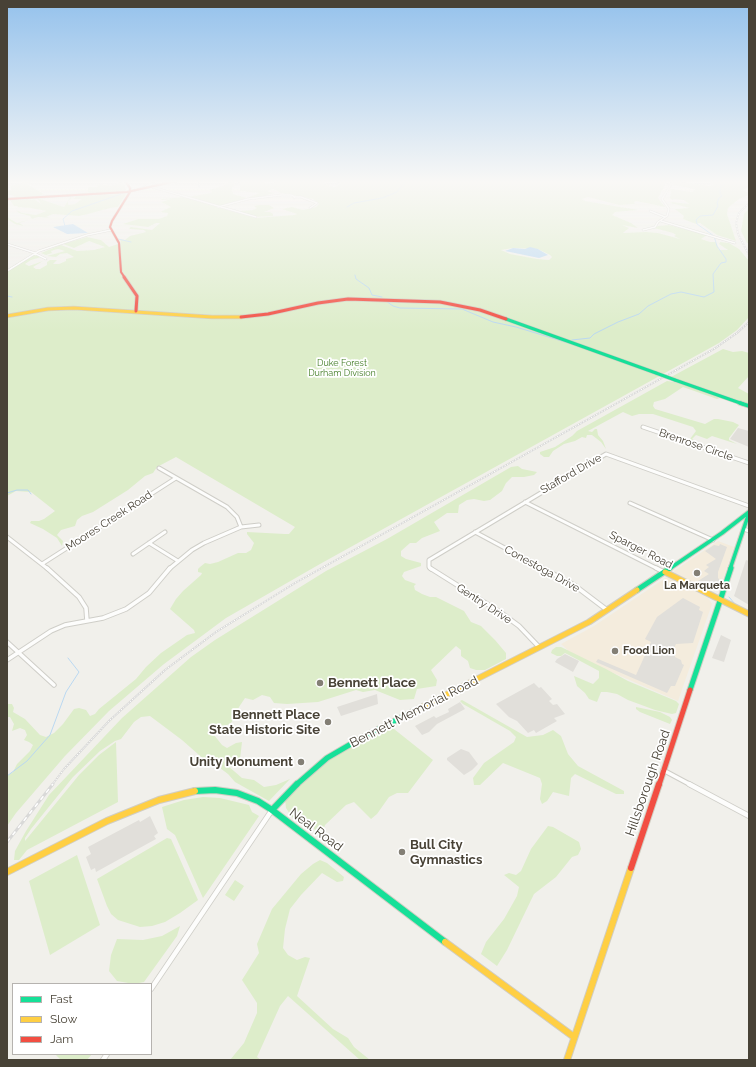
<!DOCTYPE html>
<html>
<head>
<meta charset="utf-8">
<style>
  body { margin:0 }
  #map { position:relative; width:756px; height:1067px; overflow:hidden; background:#f1f0eb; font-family:Raleway,sans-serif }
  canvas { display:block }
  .frame { position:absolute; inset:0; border:8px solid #484236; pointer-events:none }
  .legend { position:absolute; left:12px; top:983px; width:140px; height:72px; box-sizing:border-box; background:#fff; border:1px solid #b6b3af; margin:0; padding:5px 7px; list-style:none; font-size:12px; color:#484236 }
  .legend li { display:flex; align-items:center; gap:8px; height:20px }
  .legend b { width:20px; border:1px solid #b6b3af }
</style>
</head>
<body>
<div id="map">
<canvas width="756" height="1067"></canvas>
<div class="frame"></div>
<ul class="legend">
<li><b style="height:5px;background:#16e098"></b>Fast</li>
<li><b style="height:5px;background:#ffcf43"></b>Slow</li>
<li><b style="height:5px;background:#f24e42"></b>Jam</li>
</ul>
</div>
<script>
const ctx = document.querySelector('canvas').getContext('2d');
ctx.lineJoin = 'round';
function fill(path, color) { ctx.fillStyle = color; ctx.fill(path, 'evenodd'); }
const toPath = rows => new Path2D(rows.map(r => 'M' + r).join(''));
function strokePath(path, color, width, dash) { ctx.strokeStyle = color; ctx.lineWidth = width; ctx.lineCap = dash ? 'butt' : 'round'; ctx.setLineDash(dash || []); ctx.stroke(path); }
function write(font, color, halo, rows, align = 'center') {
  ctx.font = font + ' Raleway,sans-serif'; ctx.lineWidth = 3.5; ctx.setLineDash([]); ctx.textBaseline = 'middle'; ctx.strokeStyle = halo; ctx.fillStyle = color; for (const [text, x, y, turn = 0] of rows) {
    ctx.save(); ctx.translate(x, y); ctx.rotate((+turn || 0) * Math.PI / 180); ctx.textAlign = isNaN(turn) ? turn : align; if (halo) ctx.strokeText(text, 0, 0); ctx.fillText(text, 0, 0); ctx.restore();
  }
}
fill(toPath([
  [718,541,734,547,720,587,712,592,676,574,674,571],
  [667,577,708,598,712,604,678,701,574,656,561,644,594,626]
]), '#f4ecdd');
fill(toPath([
  [21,181,32,181,27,184,44,194,39,196,64,195,17,198,12,195,7,195,7,191,11,190,11,186,22,183],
  [230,181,235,183,232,188,233,194,247,198,259,193,240,191,240,184,236,181,265,181,264,183,268,184,281,181,320,181,329,186,335,187,341,184,334,181,667,181,658,198,665,207,636,201,634,202,635,204,619,205,588,197,582,199,585,201,638,210,615,212,612,215,631,223,638,228,622,225,629,228,623,233,646,232,658,233,680,239,674,236,676,235,673,233,654,228,658,226,669,225,707,235,701,239,710,242,716,242,719,250,728,250,719,244,720,242,729,243,739,249,749,261,749,317,737,330,719,343,320,564,226,618,164,664,109,711,65,756,16,813,7,826,7,776,13,772,17,764,30,751,33,745,29,742,24,740,27,735,25,730,20,728,12,731,14,724,10,717,7,717,7,704,12,704,14,708,13,712,25,719,40,735,46,737,54,733,63,724,74,709,79,708,86,710,90,716,95,714,99,709,136,679,146,667,161,653,187,635,195,633,194,630,170,609,176,599,183,591,201,575,202,573,198,572,198,569,200,567,205,563,210,564,218,562,238,553,246,553,251,550,254,543,247,534,247,532,285,534,289,534,295,527,176,457,157,467,153,473,145,476,128,490,93,512,82,516,77,520,75,526,61,530,57,535,63,541,62,546,57,538,43,529,30,523,31,521,39,521,44,519,55,511,31,492,16,491,7,496,7,272,34,255,41,257,31,260,25,264,29,266,43,261,33,267,36,269,40,269,47,265,47,262,50,260,57,260,53,264,59,264,66,261,66,259,74,257,67,253,60,254,56,257,47,256,65,251,58,249,51,251,52,253,46,255,41,253,58,246,61,245,77,251,94,250,105,247,89,241,74,248,63,244,87,237,101,240,109,247,121,243,120,239,125,240,130,236,146,232,144,230,130,229,129,228,131,227,152,230,160,223,156,223,148,227,123,224,138,219,159,219,167,216,168,213,160,212,171,207,161,202,171,199,161,200,162,199,183,197,255,218,294,215,297,214,282,209,292,207,303,210,316,207,319,204,313,199,281,193,273,189,267,191,274,193,262,197,245,199,227,205,217,206,187,197,211,193,212,191,209,190,223,186],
  [513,248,538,249,550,255,552,257,549,260,537,259,510,254,501,250],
  [674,181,709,186,713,185,710,181,749,181,749,186,743,190,749,193,749,195,739,199,728,208,727,214,736,241,717,235,700,223,696,224,683,219,684,216,675,209,690,208,670,203,672,202,689,204,684,200,674,199,672,200,670,198,671,189,693,192,695,189,674,185],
  [121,182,124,184,126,191,90,193,88,192,88,187,98,187,96,185,103,184,111,186],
  [126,194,118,207,110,208,88,214,79,216,53,214,46,217,51,218,38,217,19,223,24,226,15,224,7,219,7,217,17,223,32,219,30,216,19,213,16,210,22,213,36,215,46,211,31,208,17,207,18,206,14,206,10,200,30,199,29,200,34,199,41,204,37,198,64,207,71,196,72,198,68,201,68,205,75,204,82,199,73,199,76,196],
  [259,205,269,205,274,208,264,212,270,212,273,214,273,216,252,217,240,211,253,210,257,208,254,206],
  [749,208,749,243,747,243,741,231,744,214],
  [723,349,733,352,742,351,749,353,749,376,738,388,749,394,749,404,671,377],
  [667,381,682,383,720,398,717,399,683,387,665,399,654,402,653,406,655,409,705,424,714,419,718,419,733,422,739,425,729,438,729,440,737,444,712,436,707,439,696,435,692,439,697,442,693,443,690,441,690,439,696,431,693,427,653,414,639,414,632,416,623,412,588,431,592,432,595,429,597,429,598,435,603,441,606,449,601,442,592,435,587,435,586,438,582,437,575,441,564,444,553,451,549,457,544,457,540,454,540,452,555,447,572,436,577,431],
  [518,466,522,469,537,472,534,475,524,477,512,477,506,483,502,491,490,500,484,501,474,499,467,500,459,505,458,513,447,513,434,522,440,531,422,538,416,543,410,543,401,551,401,556,406,559,421,563,421,566,404,572,402,576,405,580,416,584,414,586,415,590,422,594,430,597,436,597,464,611,471,622,481,626,495,640,506,653,506,659,485,670,476,670,470,668,468,661,461,656,461,650,456,646,431,670,437,680,436,686,417,689,414,699,400,700,375,690,363,692,356,690,318,702,287,704,274,703,270,697,262,695,253,700,245,698,239,707,236,716,230,724,216,729,214,735,222,745,227,748,236,743,242,742,240,759,234,767,227,765,242,778,254,780,264,787,276,785,290,779,269,801,235,782,228,774,216,765,212,765,207,762,182,740,150,716,141,717,134,722,121,739,115,741,100,751,73,777,31,829,25,838,25,841,79,775,99,755,116,742,118,802,27,850,19,860,14,860,15,851,26,831,49,795,122,718,191,657,215,640,326,571,387,539,511,467],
  [556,647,561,647,606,669,628,681,676,701,679,704,676,713,672,714,655,710,628,700,617,694,607,692,601,692,597,702,589,699,585,693,577,686,574,676,593,684,599,678,599,671,569,655,565,653,561,656,557,656,551,653,552,650],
  [462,700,527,737,543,735,553,730,561,736,568,754,578,766,624,791,624,794,616,794,575,774,571,778,569,796,553,792,547,801,542,804,540,799,542,784,540,778,503,763,480,785,474,785,473,778,484,763,514,742,516,737,510,731,463,704,460,701],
  [636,707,660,712,670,717,672,720,670,724,640,712,636,709],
  [389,728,394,729,433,760,408,793,397,793,389,797,377,814,371,819,354,802,346,805,325,825,322,835,315,830,311,825,305,825,292,817,286,808,285,799,310,771,344,750,376,732],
  [203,797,220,798,249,805,252,812,259,816,203,898,175,835,167,829,162,807,184,800],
  [548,826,553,827,579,842,581,849,578,855,572,857,556,877,534,894,507,950,497,966,481,954,486,942,504,919,517,896,519,887,504,875,509,873,516,875,521,871,531,849],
  [167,838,171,839,198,900,180,913,165,922,152,926,140,927,118,920,111,914,107,906,97,879],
  [77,855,100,925,50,955,29,881],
  [320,860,327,863,344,877,343,881,337,882,322,873,301,895,290,909,285,929,283,948,288,955,297,960,305,957,310,958,297,996,333,1029,348,1038,354,1047,370,1060,360,1060,288,996,280,1006,257,1057,261,1060,230,1060,244,1043,257,1013,257,1003,242,980,259,953,257,944,272,909,301,874,313,864],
  [235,880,244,886,234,901,225,895],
  [180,926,177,936,144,982,134,984,117,981,109,971,111,955,117,939,143,940,162,936],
  [55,1054,92,1054,87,1060,61,1060]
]), '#ddedca');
fill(toPath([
  [738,428,749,431,749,447,730,439],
  [720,544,727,547,718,572,718,578,720,580,713,588,707,584,701,585,698,581,709,574,704,571,709,567,706,565,716,559,705,551,714,545,719,546],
  [746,560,749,561,749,605,734,596],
  [683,598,700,607,699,610,703,612,693,643,676,644,672,652,675,655,675,657,681,660,682,664,684,665,675,686,671,686,667,693,596,662,598,659,636,675,651,642,645,639,657,617],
  [721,635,731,640,724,662,712,658],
  [565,654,579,661,573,672,555,662,557,659],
  [534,683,539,688,541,687,552,699,549,701,553,705,557,704,565,714,554,718,557,721,536,733,534,730,528,733,517,721,509,717,496,704],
  [377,694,378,704,341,716,337,707],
  [460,702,465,709,437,724,429,732,422,735,415,726,434,716,436,718,449,712,448,709],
  [461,749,469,752,478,764,472,770,464,775,447,760,447,758],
  [150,816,158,833,154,836,156,839,96,872,95,868,91,870,86,857,91,854,88,847,139,820,140,822]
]), '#e1dfda');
fill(toPath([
  [73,224,88,233,67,234,53,227],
  [530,247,538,249,548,255,539,258,505,251,513,248,525,249]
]), '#bad8f1');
strokePath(toPath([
  [198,181,199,187],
  [485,184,486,181],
  [227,186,231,181],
  [139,188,157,181],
  [347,207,354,203,382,198,397,192,406,181],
  [65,226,63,219,72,211,124,193],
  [118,239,131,242],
  [355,275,356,279,369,288,372,295,382,297],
  [7,296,12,297],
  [386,301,393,306,400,308,462,309,493,322,516,327,565,342],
  [572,340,590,338,594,334,618,322,639,314,648,306,671,294,681,292,704,297,714,292,713,274,721,263,726,262,726,259,717,246,714,236,697,224,696,220,700,216,713,215,718,206,717,203,719,198,722,196,720,193,720,188,725,181],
  [7,493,17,490,28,490,31,494],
  [729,597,735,604],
  [7,776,27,761,50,735,66,692,79,672,68,658]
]), '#bad8f1', 1);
const streetFar3 = toPath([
  [322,181,324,183],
  [152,187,256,217],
  [295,197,301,197,317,203,310,208],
  [218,207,248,199,281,195,291,195,295,197,294,198],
  [650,211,665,217],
  [661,221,735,243],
  [643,230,655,227,658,222,667,216,669,209,662,199,673,181],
  [7,244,35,253],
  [34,253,46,259],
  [7,271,39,251,87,235,111,230]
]);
const streetFar2 = toPath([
  [643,427,749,463],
  [159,468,227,507,237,517,241,527],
  [525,502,658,569],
  [630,503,713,540],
  [744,529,749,531],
  [475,532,544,569],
  [7,537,48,569],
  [149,543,178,561],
  [133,554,165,532],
  [42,564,176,478],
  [169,569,192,550,204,543,241,527,259,525],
  [431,569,429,567,429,560,606,454,749,506]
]);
const streetFar1 = toPath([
  [47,568,79,597,86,608,87,621],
  [430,568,500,612,519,626,539,647],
  [542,568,574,585,607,610],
  [656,568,664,572],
  [7,642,54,685],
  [7,660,51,631,65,625,103,618,126,609,149,593,170,568],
  [663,770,691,785]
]);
const street = toPath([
  [689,784,749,816],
  [151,989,272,810],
  [103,1060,107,1054]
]);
const fastFar3 = toPath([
  [506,319,656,373],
  [675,380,743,404]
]);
const fastFar2 = toPath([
  [740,403,749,406],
  [669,569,722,533,749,512],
  [730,569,749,513]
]);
const fastFar1 = toPath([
  [637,590,670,568],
  [690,690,731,568],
  [296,785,327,758,363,737,412,712]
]);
const fast = toPath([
  [195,791,215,790,237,793,258,801,272,810,445,942],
  [272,810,297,784]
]);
const slowFar2 = toPath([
  [7,316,48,309,74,308,212,317,241,317]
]);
const slowFar1 = toPath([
  [665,572,749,614],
  [412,712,589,622,637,590]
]);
const slow = toPath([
  [7,872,107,821,159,800,195,791],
  [445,942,574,1037],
  [567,1060,631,868]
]);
const jamFar3 = toPath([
  [125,181,130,188,130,192,112,221,110,227,119,243,121,272,125,278],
  [7,199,127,192,176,181]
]);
const jamFar2 = toPath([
  [124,277,137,296,136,311],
  [241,317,268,314,318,303,348,299,440,302,480,310,506,319]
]);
const jamFar1 = toPath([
  [659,785,690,690]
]);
const jam = toPath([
  [631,868,659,784]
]);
strokePath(streetFar3, '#cfcec8', 2.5);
strokePath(streetFar2, '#cfcec8', 5);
strokePath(streetFar1, '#cfcec8', 5.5);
strokePath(street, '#cfcec8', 6);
strokePath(fastFar3, '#d1cdc2', 4.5);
strokePath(fastFar2, '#d1cdc2', 5.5);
strokePath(fastFar1, '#d1cdc2', 7);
strokePath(fast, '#d1cdc2', 8);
strokePath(slowFar2, '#d1cdc2', 4.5);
strokePath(slowFar1, '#d1cdc2', 7);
strokePath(slow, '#d1cdc2', 8);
strokePath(jamFar3, '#d1cdc2', 3);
strokePath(jamFar2, '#d1cdc2', 4.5);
strokePath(jamFar1, '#d1cdc2', 7);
strokePath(jam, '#d1cdc2', 8);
strokePath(streetFar3, '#fdfdfc', 1.5);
strokePath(streetFar2, '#fdfdfc', 3);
strokePath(streetFar1, '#fdfdfc', 3.5);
strokePath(street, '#fdfdfc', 4.5);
strokePath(fastFar3, '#16e098', 3);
strokePath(fastFar2, '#16e098', 3.5);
strokePath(fastFar1, '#16e098', 5);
strokePath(fast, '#16e098', 6);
strokePath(slowFar2, '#ffcf43', 3);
strokePath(slowFar1, '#ffcf43', 5);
strokePath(slow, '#ffcf43', 6);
strokePath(jamFar3, '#f24e42', 2);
strokePath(jamFar2, '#f24e42', 3);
strokePath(jamFar1, '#f24e42', 5);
strokePath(jam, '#f24e42', 6);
const railFar1 = toPath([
  [749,203,739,213,736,223,738,234,749,255],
  [52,785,64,769,109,721,165,670,216,632,295,583,714,349,737,333,749,322]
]);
const rail = toPath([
  [7,842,53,784]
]);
strokePath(railFar1, '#d9d9d8', 2);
strokePath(rail, '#d9d9d8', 3);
strokePath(railFar1, '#fff', 1, [1.5]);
strokePath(rail, '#fff', 1.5, [4.5]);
const fastBridge = toPath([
  [656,373,675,380]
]);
strokePath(fastBridge, '#d1cdc2', 4.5, []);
strokePath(fastBridge, '#16e098', 3);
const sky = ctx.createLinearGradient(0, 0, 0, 331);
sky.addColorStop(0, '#95c2ec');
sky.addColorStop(0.55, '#f9f8f6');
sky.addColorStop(1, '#f9f8f600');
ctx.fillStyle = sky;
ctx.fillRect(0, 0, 756, 331);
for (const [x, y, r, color] of [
  [697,573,4,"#837f75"],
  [615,651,4,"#837f75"],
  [320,683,4,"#837f75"],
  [328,722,4,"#837f75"],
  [301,762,4,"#837f75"],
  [402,852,4,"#837f75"]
]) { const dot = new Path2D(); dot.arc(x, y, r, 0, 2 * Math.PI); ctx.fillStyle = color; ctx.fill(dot); strokePath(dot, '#fff', 1.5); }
write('9px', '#437d26', '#fff', [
  ["Duke Forest",342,363],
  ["Durham Division",342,373]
]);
write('11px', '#484236', '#fff', [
  ["Brenrose Circle",696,445,19],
  ["Stafford Drive",571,474,-30],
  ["Moores Creek Road",109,521,-33],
  ["Sparger Road",641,550,27],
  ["Conestoga Drive",542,569,29],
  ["Gentry Drive",484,604,33]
]);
write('bold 11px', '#484236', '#fff', [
  ["La Marqueta",697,586],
  ["Food Lion",623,651,"left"]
]);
write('bold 13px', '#484236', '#fff', [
  ["Bennett Place",328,683],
  ["Bennett Place",320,715,"right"],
  ["State Historic Site",320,730,"right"],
  ["Unity Monument",293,762,"right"],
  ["Bull City",410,845],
  ["Gymnastics",410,860]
], 'left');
write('13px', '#484236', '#fff', [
  ["Bennett Memorial Road",414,712,-27],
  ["Hillsborough Road",648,783,-71],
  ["Neal Road",316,830,37]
]);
</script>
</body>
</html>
